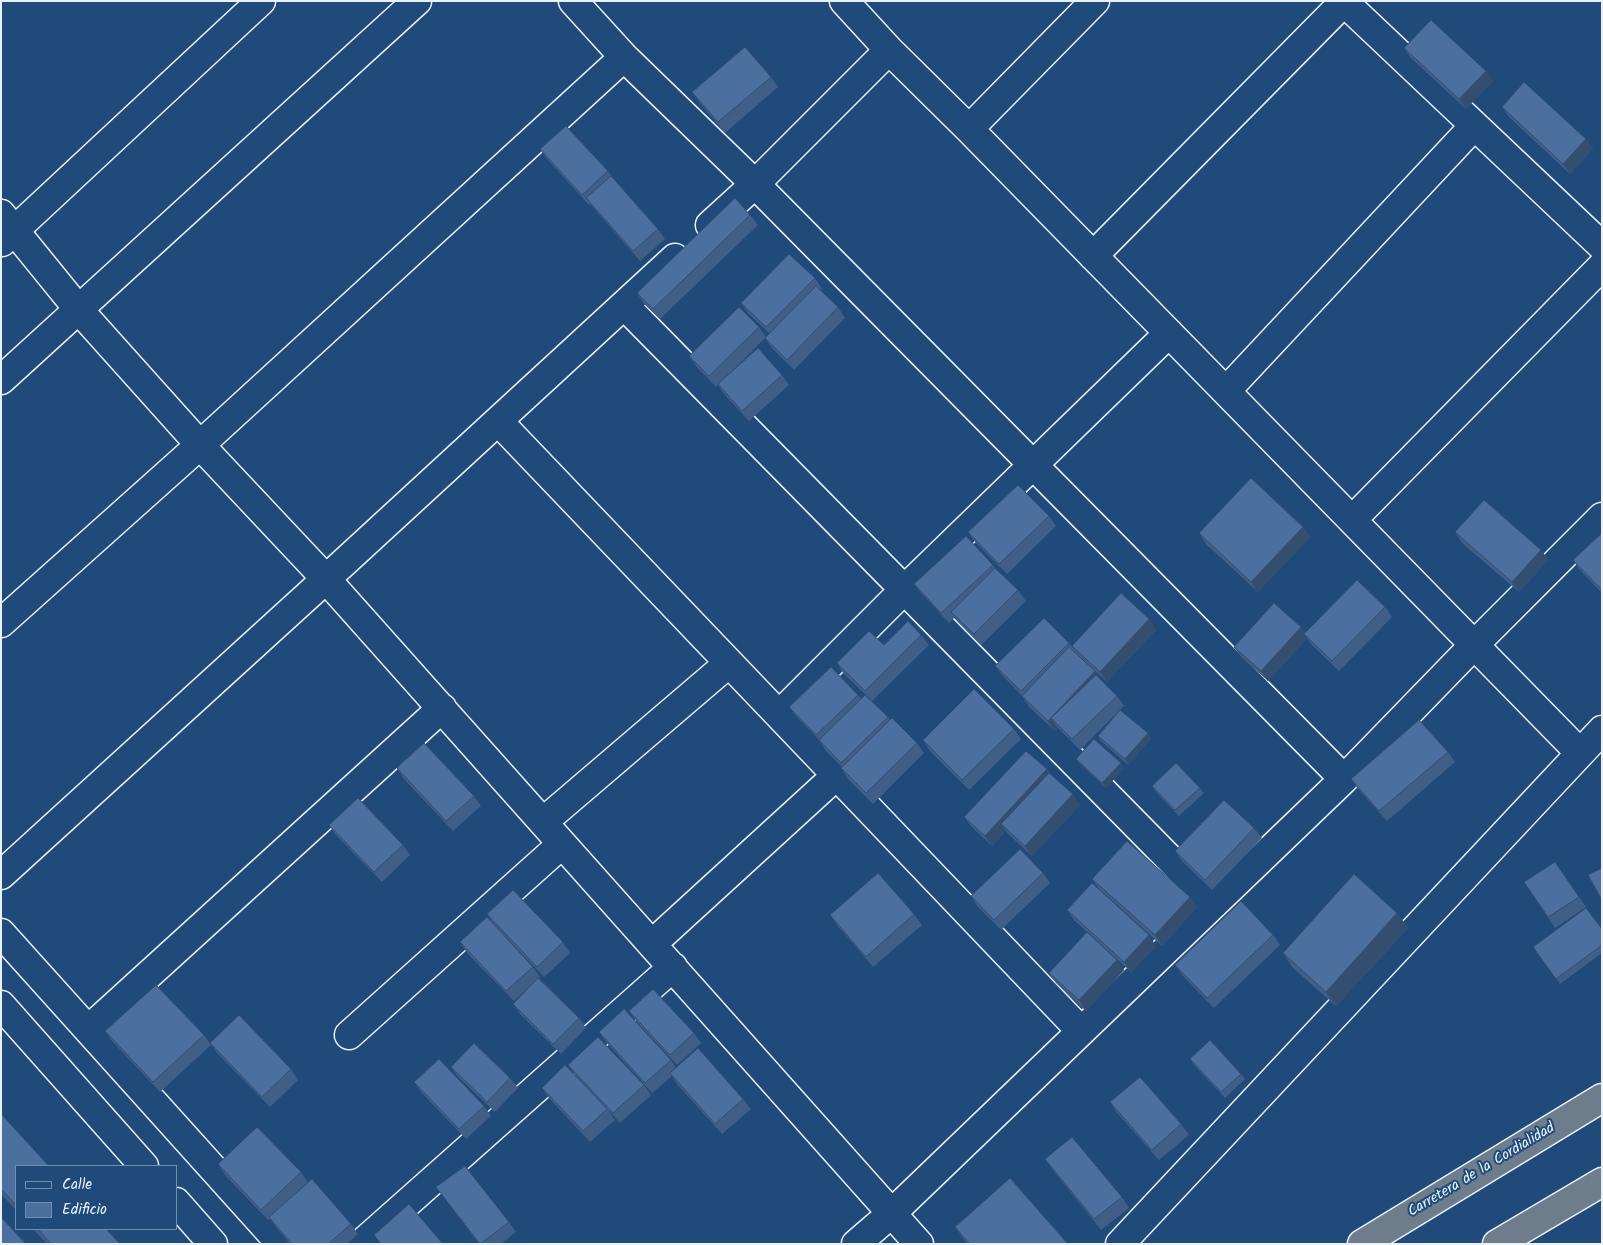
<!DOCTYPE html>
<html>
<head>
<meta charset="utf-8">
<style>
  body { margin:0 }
  #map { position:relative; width:1603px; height:1245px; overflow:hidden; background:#1f4a7a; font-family:Kalam,sans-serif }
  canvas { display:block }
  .frame { position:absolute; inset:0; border:2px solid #e8f1f8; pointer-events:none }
  .legend { position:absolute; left:15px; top:1165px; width:162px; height:65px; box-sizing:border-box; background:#1f4a7a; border:1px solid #6f8dac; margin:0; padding:6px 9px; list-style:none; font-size:15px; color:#e8f1f8 }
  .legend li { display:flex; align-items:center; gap:10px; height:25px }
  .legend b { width:25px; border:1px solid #6f8dac }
</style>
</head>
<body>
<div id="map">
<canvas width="1603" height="1245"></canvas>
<div class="frame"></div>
<ul class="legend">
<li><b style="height:6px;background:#1f4a7a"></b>Calle</li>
<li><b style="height:14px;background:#4b6f9e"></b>Edificio</li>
</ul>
</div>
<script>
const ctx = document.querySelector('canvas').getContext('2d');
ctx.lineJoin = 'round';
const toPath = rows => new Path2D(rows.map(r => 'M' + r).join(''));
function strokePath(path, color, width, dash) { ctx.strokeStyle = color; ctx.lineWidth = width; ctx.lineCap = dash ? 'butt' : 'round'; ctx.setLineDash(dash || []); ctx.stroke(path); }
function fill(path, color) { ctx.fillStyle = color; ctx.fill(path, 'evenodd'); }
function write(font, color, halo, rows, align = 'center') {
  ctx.font = font + ' Kalam,sans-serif'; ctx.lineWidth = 4; ctx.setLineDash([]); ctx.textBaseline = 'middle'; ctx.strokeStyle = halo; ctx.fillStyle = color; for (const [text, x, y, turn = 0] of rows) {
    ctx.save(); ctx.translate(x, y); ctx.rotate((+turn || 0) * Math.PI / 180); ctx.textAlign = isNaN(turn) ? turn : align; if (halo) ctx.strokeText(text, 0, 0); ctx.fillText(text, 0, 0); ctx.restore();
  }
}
const minor = toPath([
  [573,1,624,57,755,184,1344,779],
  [844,1,889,50,969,129,1580,753],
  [1343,1,1602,246],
  [969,129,1095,1],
  [1,214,79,310,200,445,326,579,919,1244],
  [710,225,755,184,889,50],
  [2,242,261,1],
  [1093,256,1345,1],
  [624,305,1214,904],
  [1,380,417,1],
  [1226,391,1474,126],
  [498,421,1081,1031],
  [1352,520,1602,266],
  [1,623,200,445,624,57],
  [779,715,904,590,1169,333],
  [543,822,729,663],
  [1,875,326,579,675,258],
  [1,933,281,1244],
  [652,944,837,775],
  [1,1005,144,1166],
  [89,1029,442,708],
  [349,1035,562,844],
  [176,1202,213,1244],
  [361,1244,673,967],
  [856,1244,892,1213,1344,779,1474,645,1602,517],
  [1120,1244,1602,730]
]);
const highway = toPath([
  [1362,1244,1602,1098],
  [1497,1244,1602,1182]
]);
strokePath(minor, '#e8f1f8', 31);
strokePath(highway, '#e8f1f8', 31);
strokePath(minor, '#1f4a7a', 28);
strokePath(highway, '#6d7d8c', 28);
fill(toPath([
  [1404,48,1493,81,1466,109,1411,58],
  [771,77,778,87,725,133,699,102,692,92],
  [1502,107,1586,139,1593,149,1570,174,1509,117],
  [540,149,608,171,612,177,658,229,665,239,640,261,590,204,589,205,547,159],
  [750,215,758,225,660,319,644,304,637,293],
  [815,278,822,289,820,290,838,307,845,318,794,370,772,348,765,338,727,376,782,375,789,385,749,421,725,395,718,385,716,387,696,366,689,356,759,327,766,337,769,333,748,313,741,303],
  [1049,516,1056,526,1007,574,976,543,968,532],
  [1303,527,1310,537,1258,592,1206,544,1199,533],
  [1455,532,1541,550,1548,560,1519,592,1462,543],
  [1602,533,1602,593,1580,570,1573,560],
  [993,565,995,568,1018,590,1026,601,981,645,958,622,955,617,949,623,922,594,914,584],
  [1385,607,1392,617,1339,671,1311,644,1307,638,1268,681,1241,657,1234,647,1301,627,1305,633],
  [1149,619,1156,630,1107,682,1079,656,1072,646],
  [921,635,929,645,872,701,844,674,837,663,884,645],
  [1069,643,1077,653,1076,654,1117,696,1124,706,1120,710,1148,733,1151,739,1128,765,1101,741,1098,736,1120,710,1080,750,1058,728,1055,731,1029,707,1022,696,1003,676,995,666],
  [858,695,861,699,888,717,890,720,917,743,924,753,873,804,848,779,841,768,842,767,826,751,819,740,797,717,789,707],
  [1014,729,1021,739,969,790,930,751,923,740],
  [1448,752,1455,762,1387,821,1358,789,1351,779],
  [1076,759,1124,768,1106,788,1080,764],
  [397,768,474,796,481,806,453,831,404,779],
  [1047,769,1050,773,1080,805,1032,856,1008,834,1006,831,992,846,972,827,964,817],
  [1152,786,1200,788,1204,793,1179,816,1155,791],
  [329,825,403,845,410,855,382,882,336,835],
  [1254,828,1262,838,1212,890,1182,861,1175,851],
  [1555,862,1586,907,1555,928,1524,882],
  [1043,873,1050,883,1001,930,978,907,971,896],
  [1092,879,1197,907,1162,946,1103,892,1156,946,1131,972,1074,920,1067,910,1099,889],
  [1397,913,1408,928,1336,1006,1293,968,1283,953],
  [487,914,563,942,570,953,544,977,494,925],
  [914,914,922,925,873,967,837,925,830,915],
  [1602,929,1602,953,1560,984,1533,947],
  [1273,935,1280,945,1214,1008,1182,975,1175,965],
  [460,942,533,967,540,977,539,978,579,1018,586,1028,561,1054,520,1014,513,1004,532,984,514,1001,467,953],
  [1124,970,1086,1011,1056,983,1049,973],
  [629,1011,694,1033,701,1043,677,1065,636,1021],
  [105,1031,204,1035,211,1045,160,1092,112,1041],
  [599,1032,671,1060,676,1068,743,1099,751,1109,722,1134,677,1084,672,1076,652,1093,606,1042],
  [210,1043,291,1069,298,1080,270,1107,217,1053],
  [1190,1059,1241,1074,1245,1079,1225,1098,1193,1064],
  [568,1065,644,1085,651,1095,620,1123,607,1109,615,1120,590,1142,549,1098,542,1088,575,1075],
  [451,1067,510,1078,518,1088,495,1112,458,1077],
  [414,1082,484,1106,491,1116,466,1139,421,1092],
  [1110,1102,1181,1124,1189,1135,1159,1160,1117,1113],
  [1,1114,16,1166,16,1210,1,1194],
  [1045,1159,1122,1197,1129,1208,1101,1230,1052,1169],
  [218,1164,301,1172,308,1183,351,1224,358,1234,347,1244,290,1244,276,1227,270,1219,268,1220,225,1175],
  [436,1187,509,1222,516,1232,501,1244,479,1244],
  [955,1227,1068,1244,967,1244],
  [33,1229,106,1229,120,1244,47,1244]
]), '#405f88');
fill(toPath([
  [1486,71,1493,81,1466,109,1459,99],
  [1586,139,1593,149,1570,174,1563,164],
  [1303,527,1310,537,1258,592,1251,582],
  [1541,550,1548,560,1519,592,1512,582],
  [1149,619,1156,630,1107,682,1100,672],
  [1301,627,1308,637,1304,634,1307,638,1268,681,1261,671],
  [1095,671,1102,681,1051,718,1058,728,1055,731,1048,721],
  [1148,733,1151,739,1128,765,1125,759],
  [1121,763,1124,768,1106,788,1102,783],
  [1047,769,1054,780,1001,824,1006,831,992,846,985,836],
  [1073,794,1080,805,1032,856,1025,846],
  [1190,897,1197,907,1162,946,1155,935],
  [1397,913,1408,928,1336,1006,1326,992],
  [1149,935,1156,946,1131,972,1124,962],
  [1117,960,1124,970,1086,1011,1079,1000]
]), '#344e6f');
const building = toPath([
  [1431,20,1486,71,1459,99,1404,48,1431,20],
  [745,47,771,77,718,122,692,92,745,47],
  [1524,82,1586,139,1563,164,1502,107,1524,82],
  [566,126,608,171,582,195,540,149,566,126],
  [611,176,658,229,633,251,586,198,611,176],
  [735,198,750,215,653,309,637,293,735,198],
  [789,254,815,278,766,327,741,303,789,254],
  [816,286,838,307,787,360,765,338,816,286],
  [739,307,759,327,709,376,689,356,739,307],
  [758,348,782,375,742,411,718,384,758,348],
  [1251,478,1303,527,1251,582,1199,533,1251,478],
  [1018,485,1049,516,999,564,968,532,1018,485],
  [1484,500,1541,550,1512,582,1455,532,1484,500],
  [1602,533,1602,590,1573,560,1602,533],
  [966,536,993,565,941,613,914,584,966,536],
  [995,568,1018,590,974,634,951,612,995,568],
  [1357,580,1385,607,1332,661,1304,634,1357,580],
  [1121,593,1149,619,1100,672,1072,646,1121,593],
  [1274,603,1301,627,1261,671,1234,647,1274,603],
  [1044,618,1069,643,1021,691,995,666,1044,618],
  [908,621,921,635,865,691,837,663,869,631,884,645,908,621],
  [1069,647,1095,671,1048,721,1022,696,1069,647],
  [831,667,858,695,816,735,789,707,831,667],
  [1096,675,1117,696,1072,739,1051,718,1096,675],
  [974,689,1014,729,962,780,923,740,974,689],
  [865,695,888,717,841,763,819,740,865,695],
  [1120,710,1148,733,1125,759,1098,736,1120,710],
  [892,718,917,743,866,793,841,768,892,718],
  [1419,720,1448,752,1379,811,1351,779,1419,720],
  [1094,739,1121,763,1102,783,1076,759,1094,739],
  [424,743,474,796,446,821,397,768,424,743],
  [1026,751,1047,769,985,836,964,817,1026,751],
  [1176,763,1200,788,1175,810,1152,786,1176,763],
  [1049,773,1073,794,1025,846,1001,824,1049,773],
  [358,798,403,845,374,872,329,825,358,798],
  [1224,800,1254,828,1205,880,1175,851,1224,800],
  [1127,841,1190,897,1155,935,1092,879,1127,841],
  [1020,849,1043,873,994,920,971,896,1020,849],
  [1555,862,1579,897,1548,917,1524,882,1555,862],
  [1602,868,1602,900,1588,875,1602,868],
  [878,873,914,914,866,957,830,915,878,873],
  [1354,874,1397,913,1326,992,1283,953,1354,874],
  [1092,883,1149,935,1124,962,1067,910,1092,883],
  [513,890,563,942,537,967,487,914,513,890],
  [1241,901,1273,935,1207,998,1175,965,1241,901],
  [1586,908,1602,929,1602,945,1556,979,1533,947,1586,908],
  [487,917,533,967,506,991,460,942,487,917],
  [1087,932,1117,960,1079,1000,1049,973,1087,932],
  [538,978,579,1018,553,1044,513,1004,538,978],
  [156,985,204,1035,153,1082,105,1031,156,985],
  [653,989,694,1033,670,1055,629,1011,653,989],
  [624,1009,671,1060,645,1083,599,1032,624,1009],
  [239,1015,291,1069,262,1097,210,1043,239,1015],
  [598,1037,644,1085,613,1113,568,1065,598,1037],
  [1210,1040,1241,1074,1221,1092,1190,1059,1210,1040],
  [474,1043,510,1078,487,1102,451,1067,474,1043],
  [698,1048,743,1099,715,1124,670,1073,698,1048],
  [439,1059,484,1106,459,1129,414,1082,439,1059],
  [565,1065,607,1109,583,1131,542,1088,565,1065],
  [1140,1077,1181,1124,1152,1150,1110,1102,1140,1077],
  [1,1114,49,1166,16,1166,16,1205,1,1189,1,1114],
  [257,1127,301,1172,261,1210,218,1164,257,1127],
  [1072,1137,1122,1197,1094,1219,1045,1159,1072,1137],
  [465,1166,509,1222,480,1244,436,1187,465,1166],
  [1010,1178,1068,1244,970,1244,955,1227,1010,1178],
  [312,1179,351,1224,328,1244,292,1244,269,1217,312,1179],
  [409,1204,443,1244,381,1244,374,1235,409,1204],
  [1,1217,26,1244,1,1244,1,1217],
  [38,1229,106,1229,120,1244,51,1244,38,1229]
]);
fill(building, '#4b6f9e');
strokePath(building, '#344e6f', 1);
write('15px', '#e8f1f8', '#1f4a7a', [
  ["Carretera de la Cordialidad",1482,1171,-31]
]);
</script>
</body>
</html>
